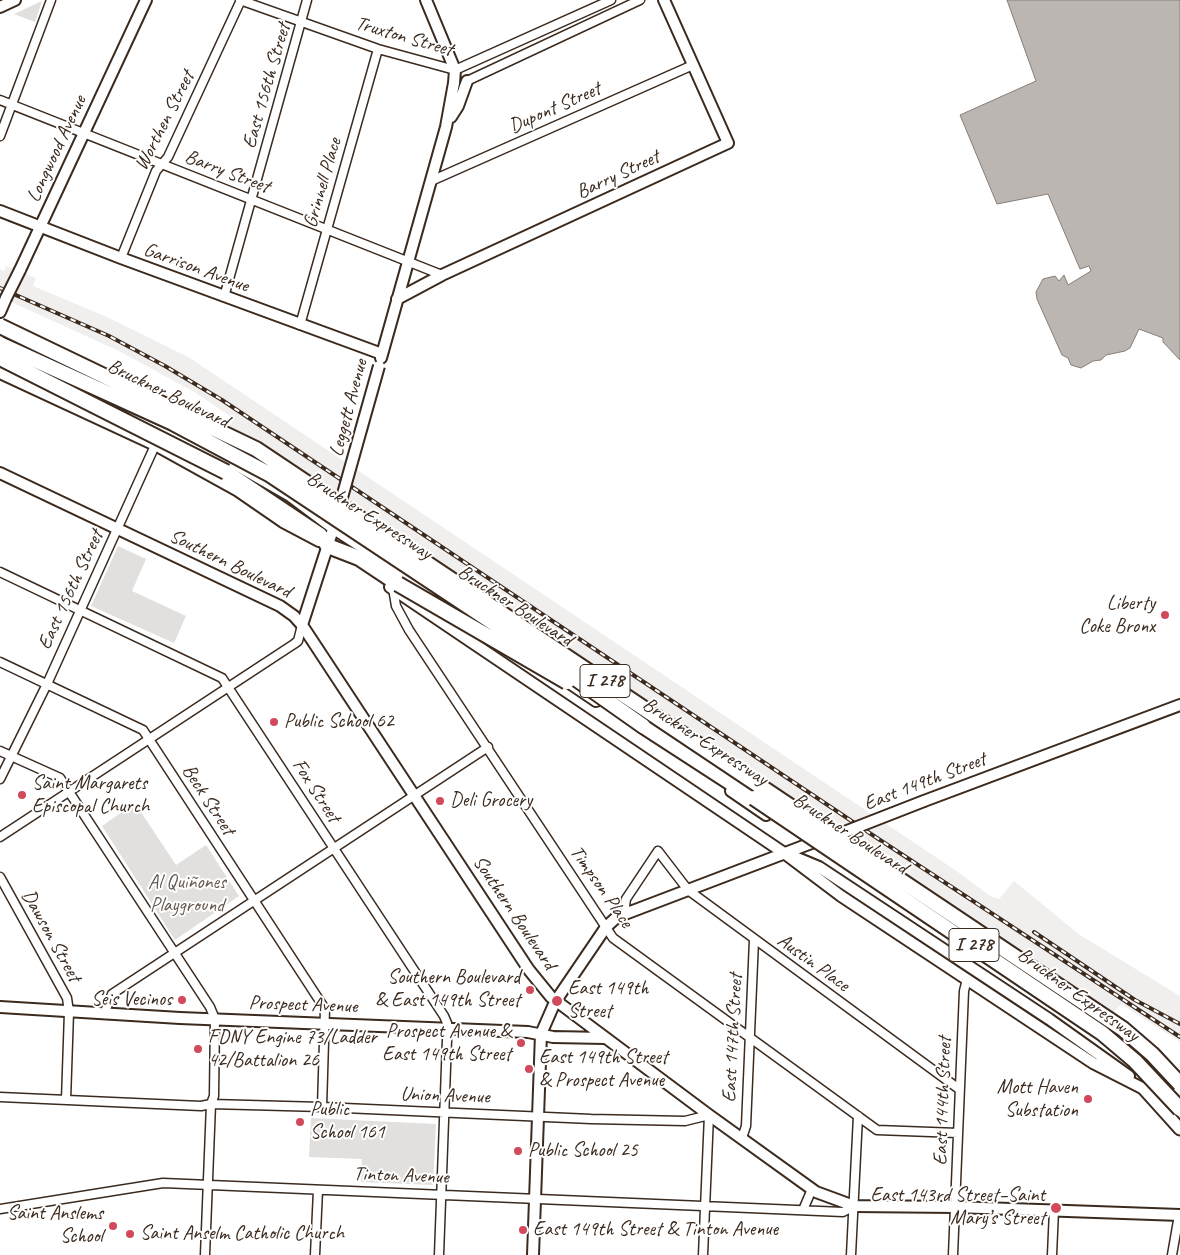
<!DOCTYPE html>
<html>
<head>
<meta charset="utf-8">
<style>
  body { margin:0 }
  canvas { display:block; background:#fff }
</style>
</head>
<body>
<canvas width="1180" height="1255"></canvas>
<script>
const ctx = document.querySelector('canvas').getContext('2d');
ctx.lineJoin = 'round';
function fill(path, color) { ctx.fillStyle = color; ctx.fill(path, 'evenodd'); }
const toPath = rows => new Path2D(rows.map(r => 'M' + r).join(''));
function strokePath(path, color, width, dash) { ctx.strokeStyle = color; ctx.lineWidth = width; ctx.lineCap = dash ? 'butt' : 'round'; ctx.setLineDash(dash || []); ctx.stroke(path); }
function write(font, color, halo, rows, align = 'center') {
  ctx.font = font + ' Caveat,sans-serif'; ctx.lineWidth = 4; ctx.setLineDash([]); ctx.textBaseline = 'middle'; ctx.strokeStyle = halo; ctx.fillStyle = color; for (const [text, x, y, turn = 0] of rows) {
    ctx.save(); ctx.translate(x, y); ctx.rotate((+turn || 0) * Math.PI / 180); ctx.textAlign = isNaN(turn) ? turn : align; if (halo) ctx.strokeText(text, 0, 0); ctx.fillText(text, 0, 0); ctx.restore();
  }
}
fill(toPath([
  [6,266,36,278,33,286,107,317,190,358,958,872,990,896,999,899,1014,881,1080,935,1180,996,1180,1042,1121,1004,1114,1013,362,509,229,427,234,419,196,393,119,351,0,297,0,269,4,271]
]), '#f1efee');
fill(toPath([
  [42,1,35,22,14,14],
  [118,546,146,559,132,591,186,616,174,643,91,606],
  [135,803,176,865,206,845,239,896,175,940,102,826],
  [311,1118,436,1124,433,1185,361,1182,362,1159,309,1157]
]), '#e2e0de');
const water = toPath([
  [1007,0,1180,0,1180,360,1163,342,1163,338,1139,329,1130,348,1125,351,1106,355,1101,360,1093,361,1081,368,1071,365,1068,358,1062,355,1037,299,1036,292,1043,279,1055,276,1059,281,1064,275,1068,285,1091,271,1089,266,1080,269,1048,194,997,204,960,115,1036,81,1007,0]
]);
fill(water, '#bcb6b3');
strokePath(water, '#887e77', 1);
const street = toPath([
  [240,0,378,49,455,70,611,0],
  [467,81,640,0],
  [0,100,442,275],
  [0,136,51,0],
  [431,181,693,65],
  [121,258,156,171,168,157,241,0],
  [224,297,307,0],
  [300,325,378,49],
  [0,572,222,678,444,1016,447,1023,447,1040,439,1255],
  [393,588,396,606,409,630,613,938,877,1130,958,1133],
  [0,662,143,730,325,1009,322,1107],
  [0,751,60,778,210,1007,215,1019,214,1096,211,1104,205,1255],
  [0,779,47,684,157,441],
  [0,837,294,644,298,641,302,625],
  [0,877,67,998,69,1012,66,1100],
  [627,913,625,906,626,899,658,851,688,890,959,1089],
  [104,1014,112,994,488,747],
  [0,1097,201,1106,211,1104,322,1107,591,1119,685,1121,709,1115,703,1255],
  [742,1138,746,1126,754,940],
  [0,1209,163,1183,843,1212,854,1206],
  [803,1210,812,1189],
  [315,1255,318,1190],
  [851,1255,858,1116],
  [953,1255,964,991,967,979],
  [1052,1255,1054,1210],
  [1172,1255,1179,1215]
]);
const secondary = toPath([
  [0,7,15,0],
  [451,117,458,106,467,81],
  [0,211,121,258,382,354],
  [20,270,146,0],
  [397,299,442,275,728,143,664,0],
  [0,312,6,298],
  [0,335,89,376],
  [381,358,446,127,454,83,455,70,426,0],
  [0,373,155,445,238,491,283,522,319,541],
  [62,382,229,461,290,496,334,529,494,633],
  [210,434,278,472],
  [0,473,280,606,294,616,302,625,529,970,551,997,709,1115,816,1192,854,1206,955,1207,1180,1215],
  [390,587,784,853,841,896,1093,1063,1144,1089],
  [302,625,335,523],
  [562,678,596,701],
  [640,714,693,751],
  [731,791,766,815],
  [924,801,1180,705],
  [795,857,819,867,1049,1019,1129,1076],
  [953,924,1024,971],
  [0,1007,180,1018,528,1032,553,1037,605,1038],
  [1151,1074,1165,1079,1180,1091],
  [533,1255,541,1034,555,1002,606,927,617,917,822,839]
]);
const primary = toPath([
  [1144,1089,1180,1129]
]);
const highway = toPath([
  [226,472,320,535,328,546,359,558,398,584],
  [643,726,754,798]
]);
strokePath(street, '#3b2a1e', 11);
strokePath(secondary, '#3b2a1e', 14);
strokePath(primary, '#3b2a1e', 15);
strokePath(highway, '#3b2a1e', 18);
strokePath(street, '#fff', 8);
strokePath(secondary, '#fff', 10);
strokePath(primary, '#fff', 11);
strokePath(highway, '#fff', 14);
const rail = toPath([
  [0,288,109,336,165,366,222,400,877,838,1180,1037],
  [1034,932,1135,1000,1180,1024]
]);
strokePath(rail, '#3b2a1e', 4);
strokePath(rail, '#fff', 2, [5.5]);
const secondaryBridge = toPath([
  [6,298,20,270],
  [341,501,379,366],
  [842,833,924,801]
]);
const highwayBridge = toPath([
  [0,326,256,449,1123,1029,1152,1054,1180,1084],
  [0,344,173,423,269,474,555,664,643,726],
  [0,358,226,472],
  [398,584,567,682],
  [754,798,1102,1033,1135,1061,1180,1109]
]);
strokePath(secondaryBridge, '#3b2a1e', 14, []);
strokePath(highwayBridge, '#3b2a1e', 18, []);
strokePath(secondaryBridge, '#fff', 10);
strokePath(highwayBridge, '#fff', 14);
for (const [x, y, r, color] of [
  [1165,615,5,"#d1495b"],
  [274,722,5,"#d1495b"],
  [22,795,5,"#d1495b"],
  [440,801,5,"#d1495b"],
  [530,990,5,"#d1495b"],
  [182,1000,5,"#d1495b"],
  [557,1001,6,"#d1495b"],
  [521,1043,5,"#d1495b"],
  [198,1049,5,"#d1495b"],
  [529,1069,5,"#d1495b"],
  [1088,1099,5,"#d1495b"],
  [300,1122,5,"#d1495b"],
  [518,1151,5,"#d1495b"],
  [1056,1208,6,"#d1495b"],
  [113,1226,5,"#d1495b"],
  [523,1230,5,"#d1495b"],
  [130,1234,5,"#d1495b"]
]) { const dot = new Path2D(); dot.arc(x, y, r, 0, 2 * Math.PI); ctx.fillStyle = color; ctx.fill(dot); strokePath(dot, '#fff', 2); }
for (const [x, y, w] of [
  [605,681,50],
  [974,945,50]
]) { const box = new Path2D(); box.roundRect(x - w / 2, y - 16.5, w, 33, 4); ctx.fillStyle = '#fff'; ctx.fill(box); strokePath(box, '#3b2a1e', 1); }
write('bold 19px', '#3b2a1e', null, [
  ["I 278",605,681],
  ["I 278",974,945]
]);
write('20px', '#3b2a1e', '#fff', [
  ["Truxton Street",404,37,16],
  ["East 156th Street",267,86,-74],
  ["Dupont Street",555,108,-24],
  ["Worthen Street",165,121,-63],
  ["Longwood Avenue",57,149,-65],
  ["Barry Street",227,172,21],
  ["Barry Street",618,175,-25],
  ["Grinnell Place",323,183,-74],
  ["Garrison Avenue",196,268,20],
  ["Bruckner Boulevard",168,394,26],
  ["Leggett Avenue",349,408,-75],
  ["Bruckner Expressway",369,516,33],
  ["Southern Boulevard",230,564,26],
  ["East 156th Street",71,590,-65],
  ["Bruckner Boulevard",515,606,33],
  ["Bruckner Expressway",705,742,33],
  ["East 149th Street",925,782,-21],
  ["Fox Street",316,791,57],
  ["Beck Street",208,800,57],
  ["Bruckner Boulevard",850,834,33],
  ["Timpson Place",601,887,55],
  ["Southern Boulevard",514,913,56],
  ["Dawson Street",51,936,61],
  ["Austin Place",813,963,36],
  ["Bruckner Expressway",1078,995,36],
  ["Prospect Avenue",303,1005,2],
  ["East 147th Street",733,1038,-87],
  ["Union Avenue",445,1096,2],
  ["East 144th Street",943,1101,-88],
  ["Tinton Avenue",401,1176,2]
]);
write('20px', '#3b2a1e', '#fff', [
  ["Liberty",1155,604,"right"],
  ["Coke Bronx",1155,627,"right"],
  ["Public School 62",284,722],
  ["Saint Margarets",32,784],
  ["Episcopal Church",32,807],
  ["Deli Grocery",450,801],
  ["Southern Boulevard",520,978,"right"],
  ["& East 149th Street",520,1001,"right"],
  ["East 149th",568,989],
  ["Street",568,1012],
  ["Seis Vecinos",172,1000,"right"],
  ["Prospect Avenue &",511,1032,"right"],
  ["East 149th Street",511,1055,"right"],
  ["FDNY Engine 73/Ladder",208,1038],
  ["42/Battalion 26",208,1061],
  ["East 149th Street",539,1058],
  ["& Prospect Avenue",539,1081],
  ["Mott Haven",1078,1088,"right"],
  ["Substation",1078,1111,"right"],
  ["Public",310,1110],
  ["School 161",310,1133],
  ["Public School 25",528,1151],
  ["East 143rd Street–Saint",1045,1196,"right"],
  ["Mary’s Street",1045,1219,"right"],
  ["Saint Anslems",103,1214,"right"],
  ["School",103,1237,"right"],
  ["East 149th Street & Tinton Avenue",533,1230],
  ["Saint Anselm Catholic Church",140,1234]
], 'left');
write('20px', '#65584e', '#fff', [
  ["Al Quiñones",187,883],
  ["Playground",187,906]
]);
</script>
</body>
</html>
